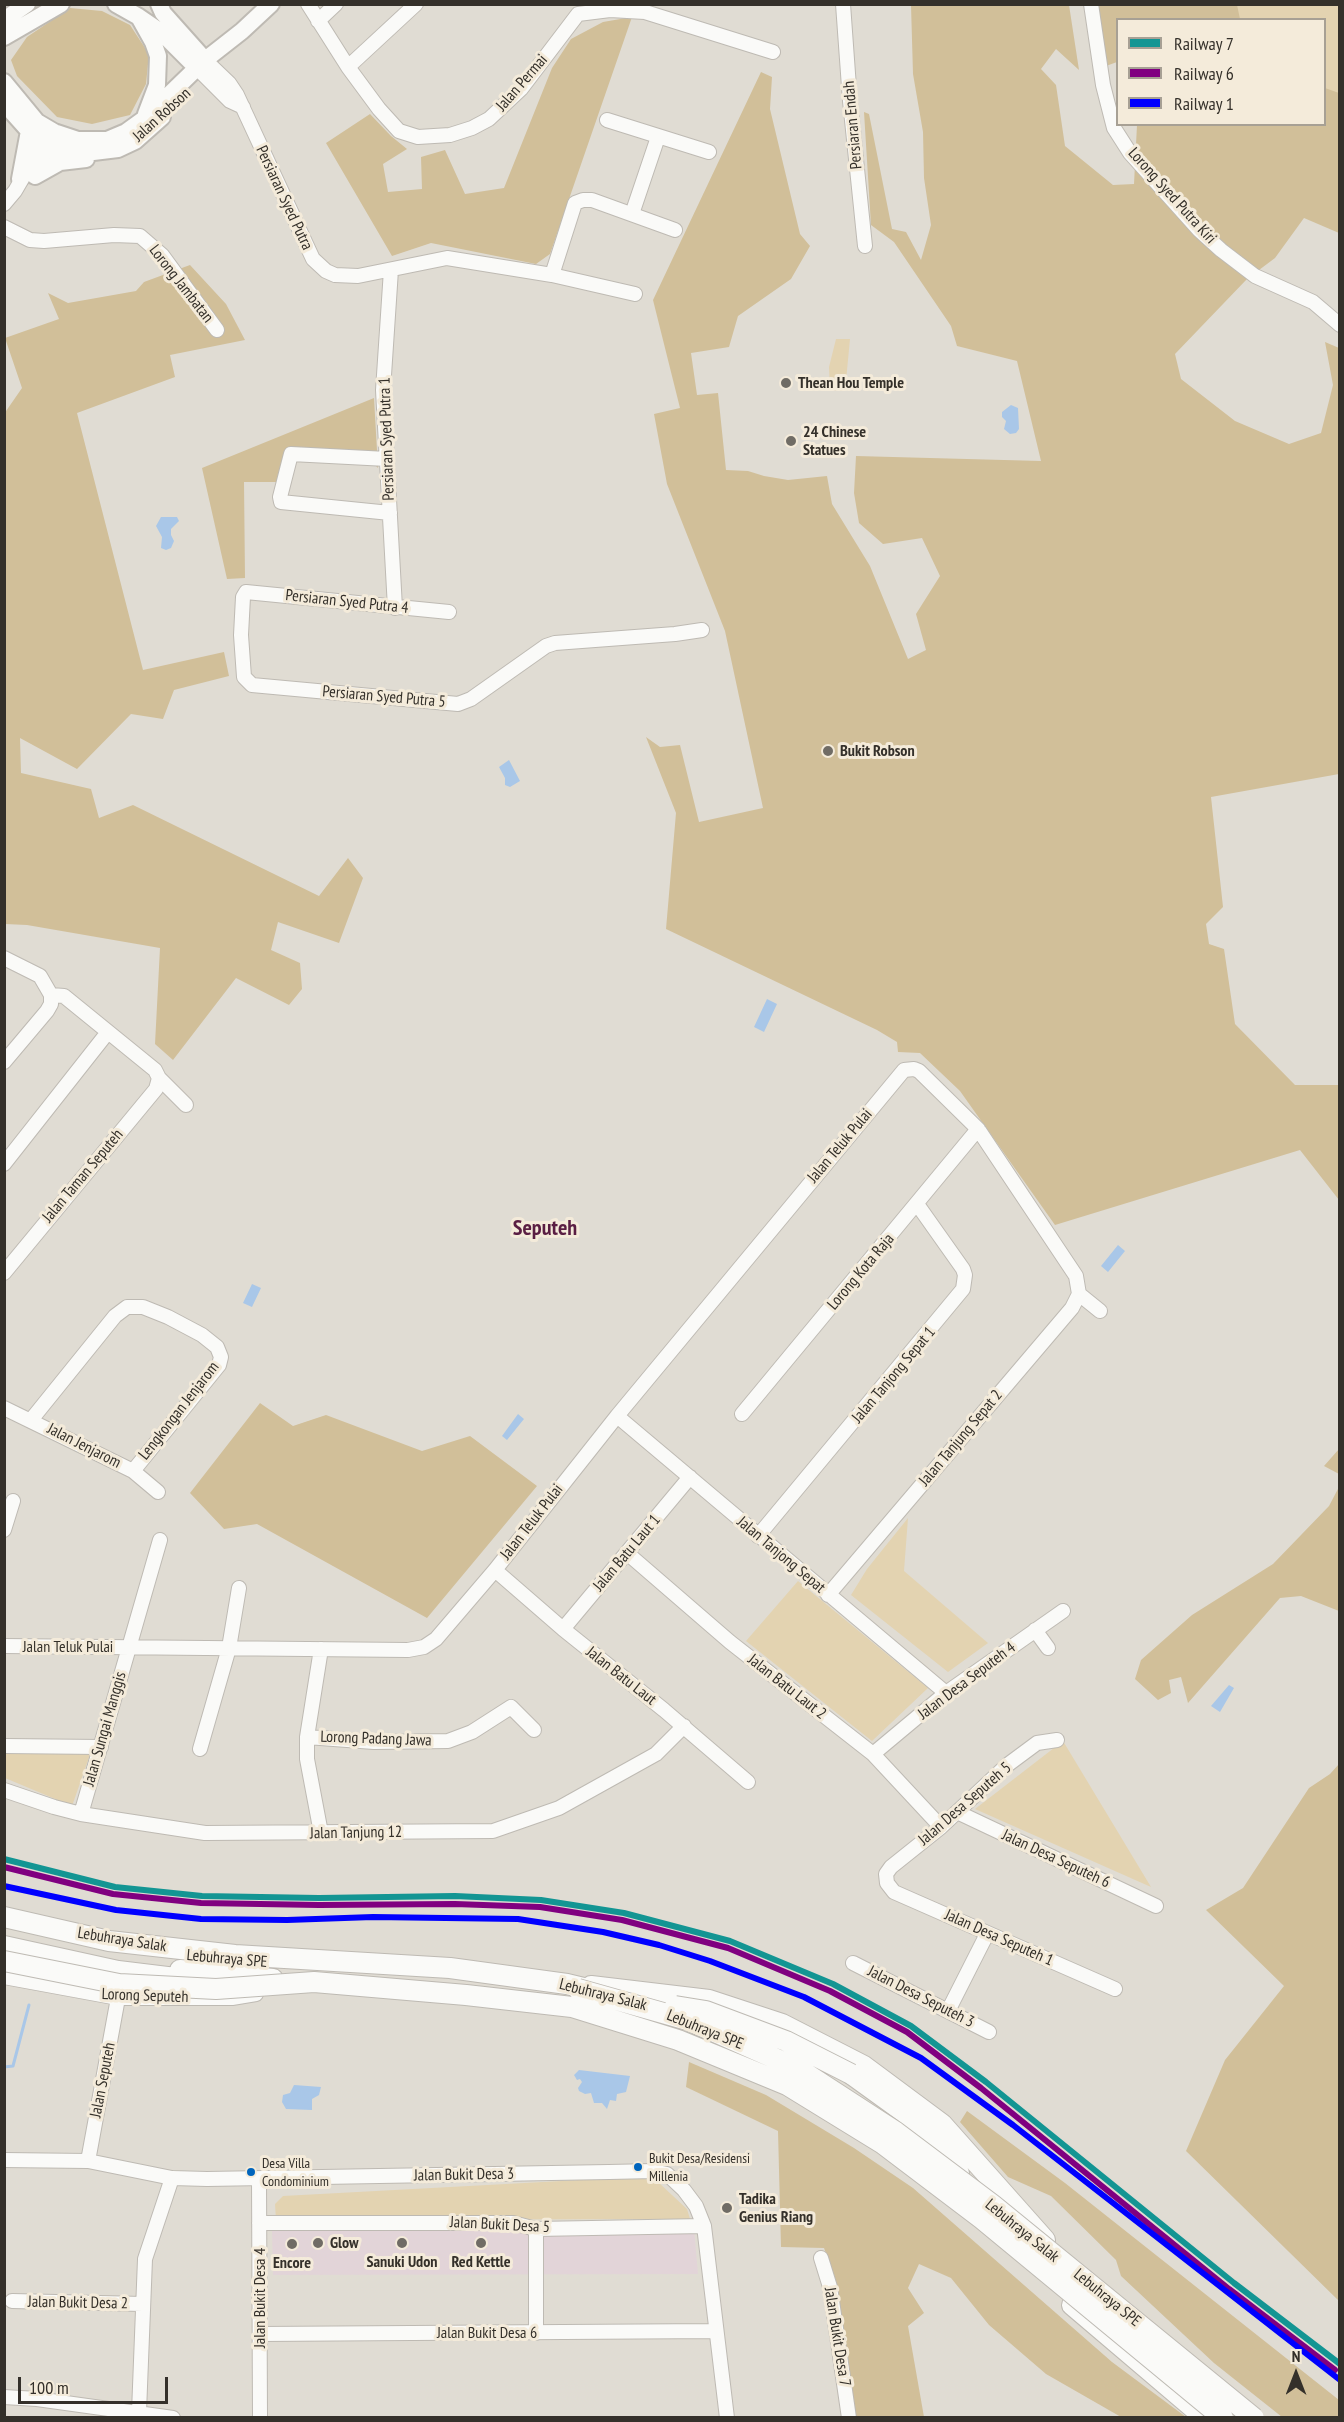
<!DOCTYPE html>
<html>
<head>
<meta charset="utf-8">
<style>
  body { margin:0 }
  #map { position:relative; width:1344px; height:2422px; overflow:hidden; background:#e0dcd3; font-family:"PT Sans Narrow",sans-serif }
  canvas { display:block }
  .frame { position:absolute; inset:0; border:6px solid #34302a; pointer-events:none }
  .legend { position:absolute; left:1116px; top:18px; width:210px; height:108px; box-sizing:border-box; background:#f4ebda; border:2px solid #a7a094; margin:0; padding:8px 10px; list-style:none; font-size:18px; color:#34302a }
  .legend li { display:flex; align-items:center; gap:12px; height:30px }
  .legend b { width:30px; border:2px solid #a7a094 }
  .north { position:absolute; left:1266px; top:2344px; width:60px; height:60px; -webkit-text-stroke:4px #f4ebda; paint-order:stroke; rotate:0deg; font-size:16px; font-weight:700; line-height:24px; text-align:center; color:#34302a }
  .north::after { content:''; display:block; margin:auto; width:21px; height:27px; background:#34302a; clip-path:polygon(50% 0,100% 100%,50% 72%,0 100%) }
  .scale { position:absolute; left:18px; top:2377px; width:150px; height:27px; box-sizing:border-box; border:3px solid #34302a; border-top:0; padding-left:8px; font-size:18px; line-height:21px; white-space:nowrap; color:#34302a; -webkit-text-stroke:4px #f4ebda; paint-order:stroke }
</style>
</head>
<body>
<div id="map">
<canvas width="1344" height="2422"></canvas>
<div class="frame"></div>
<ul class="legend">
<li><b style="height:8px;background:#139593"></b>Railway 7</li>
<li><b style="height:8px;background:#800080"></b>Railway 6</li>
<li><b style="height:8px;background:#00f"></b>Railway 1</li>
</ul>
<div class="north">N</div>
<div class="scale">100 m</div>
</div>
<script>
const ctx = document.querySelector('canvas').getContext('2d');
ctx.lineJoin = 'round';
function fill(path, color) { ctx.fillStyle = color; ctx.fill(path, 'evenodd'); }
const toPath = rows => new Path2D(rows.map(r => 'M' + r).join(''));
function strokePath(path, color, width, dash) { ctx.strokeStyle = color; ctx.lineWidth = width; ctx.lineCap = dash ? 'butt' : 'round'; ctx.setLineDash(dash || []); ctx.stroke(path); }
function write(font, color, halo, rows, align = 'center') {
  ctx.font = font + ' "PT Sans Narrow",sans-serif'; ctx.lineWidth = 6; ctx.setLineDash([]); ctx.textBaseline = 'middle'; ctx.strokeStyle = halo; ctx.fillStyle = color; for (const [text, x, y, turn = 0] of rows) {
    ctx.save(); ctx.translate(x, y); ctx.rotate((+turn || 0) * Math.PI / 180); ctx.textAlign = isNaN(turn) ? turn : align; if (halo) ctx.strokeText(text, 0, 0); ctx.fillText(text, 0, 0); ctx.restore();
  }
}
fill(toPath([
  [694,2229,698,2274,273,2275,272,2230]
]), '#e2d4d8');
fill(toPath([
  [1212,5,1339,5,1339,185,1324,124,1324,20,1217,19],
  [836,339,850,339,845,391,830,390,829,367],
  [908,1518,904,1571,988,1643,948,1672,851,1595,867,1569],
  [798,1581,928,1688,872,1741,746,1641],
  [1063,1741,1151,1887,975,1809],
  [92,1749,72,1806,5,1778,4,1752],
  [636,2177,658,2182,687,2209,690,2219,276,2220,275,2204,283,2196]
]), '#e3d3b1');
fill(toPath([
  [911,5,1069,5,1079,70,1056,49,1041,69,1056,85,1065,146,1113,185,1134,184,1137,125,1324,124,1325,88,1339,93,1339,233,1304,218,1275,258,1247,279,1175,354,1181,379,1235,421,1289,444,1321,433,1333,385,1325,342,1339,348,1339,774,1211,797,1223,907,1206,924,1209,944,1224,949,1235,1024,1295,1085,1339,1085,1339,1200,1300,1150,1055,1225,960,1091,920,1053,898,1052,897,1042,877,1030,666,929,676,813,646,737,660,747,680,745,699,822,763,808,725,631,667,484,654,414,680,408,653,300,761,72,772,77,770,109,800,234,810,246,791,279,738,316,729,347,691,353,697,395,718,393,726,470,748,471,764,476,788,480,827,476,832,504,870,566,908,659,926,650,916,614,940,576,922,538,883,544,859,523,854,493,856,456,1041,461,1017,361,957,346,951,326,894,242,871,225,864,112,869,114,892,229,906,232,921,260,931,225,924,178,923,132,913,74],
  [1093,5,1237,5,1240,19,1118,20,1117,62,1106,66],
  [70,8,102,11,130,25,149,54,146,84,130,115,92,124,57,117,17,76,11,60,27,37],
  [632,17,550,254,536,264,431,243,392,256,326,143,370,114,391,136,407,149,383,164,388,192,422,189,421,157,445,150,465,194,504,188,552,68,571,39,603,22],
  [190,265,226,304,245,340,170,355,175,377,77,413,143,670,224,652,229,676,174,690,163,719,131,714,77,769,20,738,21,773,91,789,99,818,133,805,319,896,348,858,363,878,339,943,278,922,271,950,300,963,302,989,289,1005,236,978,173,1060,155,1044,160,948,27,925,5,924,4,414,22,388,5,338,59,319,48,293,68,303,136,291,144,282],
  [374,398,378,468,365,455,285,452,283,482,244,482,245,578,227,579,202,468],
  [260,1403,293,1426,326,1415,422,1451,470,1436,537,1486,427,1618,257,1524,224,1529,190,1493],
  [1339,1449,1339,1474,1324,1466],
  [1339,1487,1339,1611,1301,1596,1280,1598,1188,1703,1181,1677,1169,1680,1171,1693,1158,1700,1135,1679,1141,1660,1192,1615,1273,1564,1329,1506],
  [1339,1764,1339,2301,1186,2151,1225,2060,1284,1986,1206,1910,1243,1888,1309,1788,1330,1774],
  [689,2062,766,2095,854,2148,913,2188,1112,2362,1186,2417,1121,2417,1046,2374,989,2325,951,2278,919,2264,908,2288,924,2313,908,2326,924,2417,856,2417,836,2281,824,2248,781,2247,778,2131,686,2087],
  [967,2111,1065,2183,1339,2400,1339,2417,1282,2417,1214,2363,1121,2276,1116,2260,1051,2196,1008,2177,960,2122]
]), '#d1bf99');
fill(toPath([
  [1011,405,1018,408,1019,429,1016,433,1010,434,1004,429,1006,421,1002,417,1002,412],
  [161,517,177,517,179,521,171,529,171,535,174,541,171,548,166,550,161,548,162,537,156,526],
  [509,760,520,781,510,787,505,785,505,778,499,767],
  [767,999,777,1004,764,1032,754,1027],
  [1118,1245,1125,1251,1108,1272,1101,1266],
  [252,1284,261,1288,252,1307,243,1303],
  [518,1414,524,1419,507,1440,502,1436],
  [1229,1685,1234,1688,1220,1712,1211,1706],
  [579,2070,630,2076,626,2092,617,2094,616,2101,610,2100,607,2109,602,2103,594,2103,591,2093,585,2094,579,2091,578,2088,582,2082,580,2079,577,2080,574,2075],
  [294,2085,321,2087,319,2095,312,2099,312,2110,286,2109,282,2102,283,2095,290,2093]
]), '#a9c7e8');
strokePath(toPath([
  [4,2067,13,2066,29,2005]
]), '#a9c7e8', 3);
const minor = toPath([
  [308,4,348,67,379,109,399,131,418,137,450,135,472,128,489,119,521,89,578,14,610,10,645,12,773,52],
  [843,4,850,101,865,246],
  [1091,4,1103,85,1114,128,1130,153,1199,230,1221,250,1255,276,1313,302,1340,325],
  [318,21,336,4],
  [205,60,229,83,237,95,313,259,326,271,335,275,358,276,447,258,552,275,635,294],
  [348,67,416,4],
  [197,68,230,101,243,107],
  [607,120,709,152],
  [35,176,54,148],
  [4,204,15,191,43,143],
  [632,214,658,137],
  [4,227,30,240,44,241,114,235,140,236,162,255,217,330],
  [391,270,383,390,395,608],
  [552,275,575,203,583,200,592,200,675,230],
  [387,459,291,454,280,497,281,502,390,513],
  [449,612,246,592,243,597,241,635,244,677,252,685,458,704,471,699,546,646,555,643,675,634,702,630],
  [4,958,40,976,51,995,51,1004,47,1011,4,1062],
  [51,995,64,996,155,1070,159,1078,186,1105],
  [4,1164,108,1032],
  [4,1273,156,1089,159,1078],
  [1079,1294,1100,1311],
  [4,1408,133,1471,158,1492],
  [742,1414,978,1129],
  [617,1416,946,1693],
  [31,1420,115,1316,127,1307,143,1307,168,1317,202,1335,217,1347,221,1357,219,1365,133,1471],
  [4,1530,13,1501],
  [758,1536,963,1289,965,1275,963,1269,917,1204],
  [627,1553,730,1642,873,1754,941,1827],
  [495,1570,563,1629,664,1710,748,1782],
  [563,1629,690,1477],
  [1035,1630,1048,1648],
  [4,1646,408,1650,424,1647,436,1639,495,1570,617,1416,904,1070,914,1069,919,1071,978,1129,1076,1276,1079,1294,1072,1308,828,1595],
  [307,1737,374,1742,448,1741,472,1732,511,1707,534,1730],
  [1057,1740,1037,1743,1006,1766,941,1827,891,1867,886,1874,887,1883,894,1892,1115,1989],
  [4,1746,101,1747],
  [200,1749,229,1648,239,1588],
  [873,1754,946,1693,1063,1611],
  [4,1790,54,1807,81,1814,205,1833,493,1831,559,1808,656,1754,684,1726],
  [957,1812,1156,1906],
  [81,1814,160,1540],
  [321,1833,307,1759,307,1737,321,1649],
  [853,1963,989,2032],
  [4,1977,118,1998,232,1998,256,1994],
  [948,2011,987,1934],
  [4,2160,88,2161,172,2178,207,2179,609,2172,653,2171,667,2174,684,2190,696,2206,704,2226,727,2418],
  [88,2161,118,1998],
  [259,2179,260,2418],
  [259,2223,513,2223,536,2229,704,2226],
  [536,2229,536,2333],
  [821,2258,830,2287,849,2418],
  [12,2301,143,2304],
  [260,2334,715,2331],
  [4,2397,37,2399,173,2418],
  [139,2412,145,2259,172,2178]
]);
const major = toPath([
  [116,4,139,17,161,32,197,68],
  [159,4,163,13,205,60],
  [139,17,153,42,158,56,157,85,146,114],
  [4,20,27,4],
  [4,37,61,4],
  [4,82,37,122,54,132,78,140,107,140,126,132,144,119,205,60,242,31,271,4],
  [4,103,29,131,43,143,54,148,85,153,118,149,135,141,162,117],
  [35,176,60,162,86,159],
  [20,179,29,131]
]);
const highway = toPath([
  [4,1917,109,1941,235,1955,450,1968,567,1984,596,1991],
  [4,1946,118,1971,192,1980],
  [180,1970,273,1979],
  [591,1986,709,2000,782,2024,864,2066,942,2124,1045,2240],
  [851,2074,905,2113,959,2173],
  [1072,2305,1205,2418]
]);
strokePath(minor, '#bebab3', 16);
strokePath(major, '#bebab3', 20);
strokePath(highway, '#bebab3', 22);
strokePath(minor, '#fafaf8', 14);
strokePath(major, '#fafaf8', 16);
strokePath(highway, '#fafaf8', 20);
const highwayBridge = toPath([
  [4,1961,119,1984,216,1989,314,1982,466,1995,572,2007,678,2040,787,2085,883,2144,982,2219,1223,2418],
  [578,1989,688,2020,799,2069,896,2132,993,2205,1254,2418],
  [675,2006,706,2011,786,2041,851,2074]
]);
strokePath(highwayBridge, '#bebab3', 22, []);
strokePath(highwayBridge, '#fafaf8', 20);
strokePath(toPath([
  [4,1859,115,1887,202,1896,319,1898,455,1896,541,1900,624,1913,730,1941,833,1984,911,2026,986,2082,1234,2283,1340,2364]
]), '#139593', 6);
strokePath(toPath([
  [4,1867,113,1894,201,1903,319,1905,455,1904,540,1907,622,1920,728,1948,830,1991,907,2032,981,2088,1229,2289,1335,2370]
]), '#800080', 6);
strokePath(toPath([
  [4,1886,116,1910,201,1919,287,1920,373,1917,518,1919,603,1932,659,1945,710,1961,804,1997,921,2058,1013,2125,1340,2380]
]), '#00f', 6);
for (const [x, y, r, color] of [
  [786,383,6,"#706c65"],
  [791,441,6,"#706c65"],
  [828,751,6,"#706c65"],
  [638,2167,5,"#0065bd"],
  [251,2172,5,"#0065bd"],
  [727,2208,6,"#706c65"],
  [318,2243,6,"#706c65"],
  [402,2243,6,"#706c65"],
  [481,2243,6,"#706c65"],
  [292,2244,6,"#706c65"]
]) { const dot = new Path2D(); dot.arc(x, y, r, 0, 2 * Math.PI); ctx.fillStyle = color; ctx.fill(dot); strokePath(dot, '#f4ebda', 2); }
write('14px', '#34302a', '#f4ebda', [
  ["Bukit Desa/Residensi",649,2159],
  ["Millenia",649,2177],
  ["Desa Villa",262,2164],
  ["Condominium",262,2182]
], 'left');
write('16px', '#34302a', '#f4ebda', [
  ["Jalan Permai",522,83,-49],
  ["Jalan Robson",162,115,-42],
  ["Persiaran Endah",853,125,-95],
  ["Lorong Syed Putra Kiri",1172,196,48],
  ["Persiaran Syed Putra",284,198,65],
  ["Lorong Jambatan",181,284,52],
  ["Persiaran Syed Putra 1",387,439,-92],
  ["Persiaran Syed Putra 4",347,602,6],
  ["Persiaran Syed Putra 5",384,697,5],
  ["Jalan Teluk Pulai",840,1146,-50],
  ["Jalan Taman Seputeh",83,1176,-50],
  ["Lorong Kota Raja",861,1272,-50],
  ["Jalan Tanjong Sepat 1",894,1375,-50],
  ["Lengkongan Jenjarom",179,1411,-52],
  ["Jalan Tanjung Sepat 2",961,1438,-50],
  ["Jalan Jenjarom",84,1446,27],
  ["Jalan Teluk Pulai",532,1522,-52],
  ["Jalan Batu Laut 1",627,1553,-50],
  ["Jalan Tanjong Sepat",781,1555,40],
  ["Jalan Teluk Pulai",68,1647],
  ["Jalan Batu Laut",621,1676,38],
  ["Jalan Desa Seputeh 4",967,1681,-37],
  ["Jalan Batu Laut 2",787,1687,38],
  ["Jalan Sungai Manggis",105,1729,-74],
  ["Lorong Padang Jawa",376,1739,2],
  ["Jalan Desa Seputeh 5",965,1804,-41],
  ["Jalan Tanjung 12",356,1833,-1],
  ["Jalan Desa Seputeh 6",1056,1859,25],
  ["Jalan Desa Seputeh 1",999,1938,24],
  ["Lebuhraya Salak",122,1940,9],
  ["Lebuhraya SPE",227,1959,5],
  ["Lebuhraya Salak",603,1995,14],
  ["Lorong Seputeh",145,1996,2],
  ["Jalan Desa Seputeh 3",921,1997,27],
  ["Lebuhraya SPE",705,2030,22],
  ["Jalan Seputeh",103,2080,-79],
  ["Jalan Bukit Desa 3",464,2175,-1],
  ["Jalan Bukit Desa 5",500,2225,3],
  ["Lebuhraya Salak",1022,2231,39],
  ["Jalan Bukit Desa 4",260,2298,-90],
  ["Lebuhraya SPE",1107,2298,39],
  ["Jalan Bukit Desa 2",78,2303,1],
  ["Jalan Bukit Desa 6",487,2333],
  ["Jalan Bukit Desa 7",837,2337,81]
]);
write('bold 16px', '#34302a', '#f4ebda', [
  ["Thean Hou Temple",798,383],
  ["24 Chinese",803,432],
  ["Statues",803,450],
  ["Bukit Robson",840,751],
  ["Tadika",739,2199],
  ["Genius Riang",739,2217],
  ["Glow",330,2243],
  ["Sanuki Udon",402,2262,"center"],
  ["Red Kettle",481,2262,"center"],
  ["Encore",292,2263,"center"]
], 'left');
write('bold 22px', '#5a1e43', '#f4ebda', [
  ["Seputeh",545,1229]
]);
</script>
</body>
</html>
